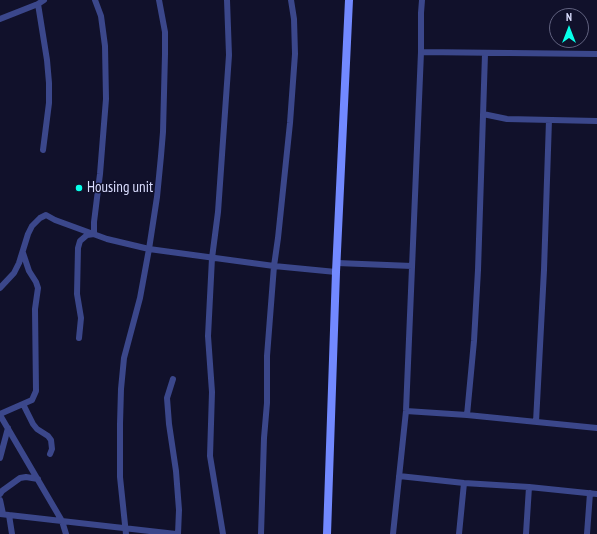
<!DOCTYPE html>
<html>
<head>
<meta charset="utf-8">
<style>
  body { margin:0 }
  #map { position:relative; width:597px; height:534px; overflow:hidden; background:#11112b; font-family:"PT Sans Narrow",sans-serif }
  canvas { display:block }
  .north { position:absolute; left:549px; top:8px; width:40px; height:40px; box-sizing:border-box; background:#11112b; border:1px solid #626380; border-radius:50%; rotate:0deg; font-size:11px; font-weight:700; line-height:16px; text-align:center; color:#dbdeff }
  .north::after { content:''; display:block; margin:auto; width:14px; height:18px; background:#07ffe9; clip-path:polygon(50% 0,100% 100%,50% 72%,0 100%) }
</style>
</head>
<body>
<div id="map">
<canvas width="597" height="534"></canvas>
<div class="north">N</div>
</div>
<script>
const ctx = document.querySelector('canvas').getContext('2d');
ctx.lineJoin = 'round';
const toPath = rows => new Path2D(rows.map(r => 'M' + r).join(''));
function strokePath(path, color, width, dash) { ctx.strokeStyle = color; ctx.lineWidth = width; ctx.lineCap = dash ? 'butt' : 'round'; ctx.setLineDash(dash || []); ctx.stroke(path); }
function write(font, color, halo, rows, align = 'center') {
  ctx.font = font + ' "PT Sans Narrow",sans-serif'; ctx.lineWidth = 3; ctx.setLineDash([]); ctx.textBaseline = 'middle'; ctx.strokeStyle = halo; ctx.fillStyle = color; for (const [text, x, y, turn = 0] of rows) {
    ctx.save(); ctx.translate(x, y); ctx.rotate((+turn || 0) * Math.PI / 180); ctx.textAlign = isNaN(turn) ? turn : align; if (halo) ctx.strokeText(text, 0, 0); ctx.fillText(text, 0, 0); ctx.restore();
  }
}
strokePath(toPath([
  [38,4,47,60,49,83,49,103,43,150],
  [0,19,38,4,44,0],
  [421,52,597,54],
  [483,114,507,119,597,121],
  [337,263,412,266],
  [0,288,14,273,19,263,28,234,32,226,40,218,46,215,55,220,107,239,149,249,274,266,336,272],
  [79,338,81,318,77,294,78,248,80,241,87,235,94,234,94,222,100,174,106,99,105,46,101,16,95,0],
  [173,379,167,398,169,424,176,471,179,510,178,534],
  [23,404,33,424,37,429,48,436,51,440,52,449,50,454],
  [406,411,467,415,597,428],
  [0,414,32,400,36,391,35,309,38,288,36,282,29,271,23,253],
  [0,415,62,521,66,534],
  [467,415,474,341,478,270,485,54],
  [536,422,544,270,549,120],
  [0,458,8,428],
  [399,476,464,483,529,487,597,494],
  [0,494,2,491,20,478,26,477,38,479],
  [0,500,3,514],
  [0,514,176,534],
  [9,515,12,534],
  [126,534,120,477,120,424,121,389,124,358,140,298,149,249,157,197,161,156,163,132,165,54,165,32,159,0],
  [223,534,210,456,212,392,208,336,212,258,218,212,229,55,227,0],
  [261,534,264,438,267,403,267,356,274,266,278,238,290,123,295,54,294,19,291,0],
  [393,534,406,411,421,52,421,13,422,0],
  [459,534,464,483],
  [526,534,529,487],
  [587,534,590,493]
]), '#3b478b', 6);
strokePath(toPath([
  [327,534,336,272,349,0]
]), '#7289ff', 8);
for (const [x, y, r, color] of [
  [79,188,4,"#07ffe9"]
]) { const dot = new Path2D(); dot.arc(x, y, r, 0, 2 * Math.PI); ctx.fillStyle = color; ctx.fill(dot); strokePath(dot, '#11112b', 1.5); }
write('15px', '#dbdeff', '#11112b', [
  ["Housing unit",87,188]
], 'left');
</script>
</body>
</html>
